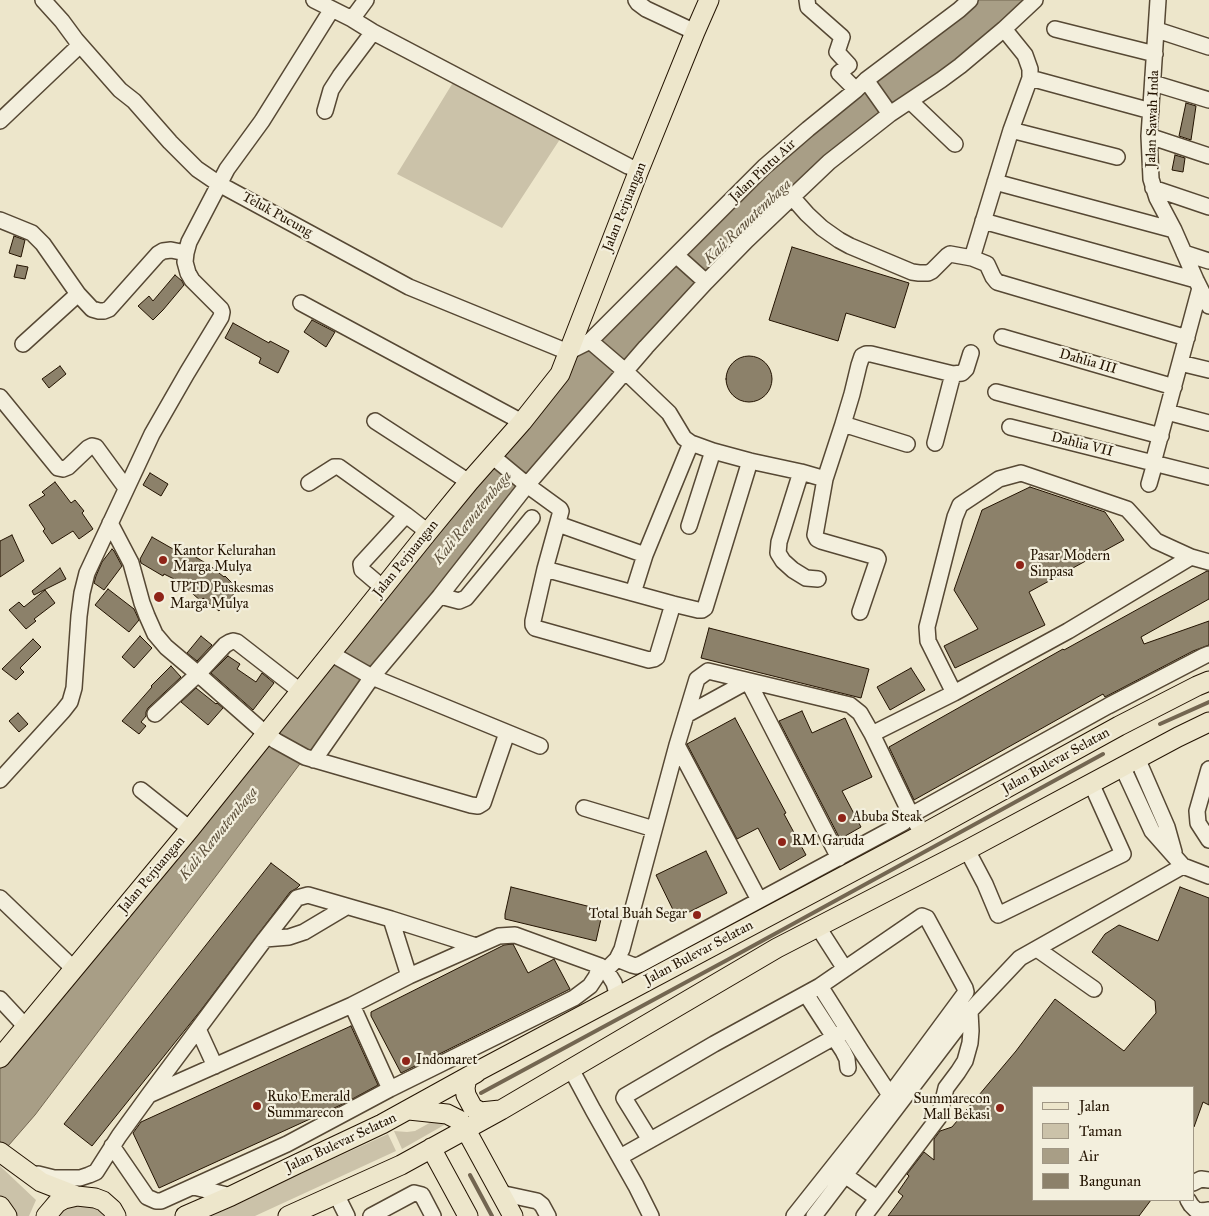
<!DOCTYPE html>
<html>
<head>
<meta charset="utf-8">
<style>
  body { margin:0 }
  #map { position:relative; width:1209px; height:1216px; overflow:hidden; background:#ede6cb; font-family:"IM FELL Great Primer",serif }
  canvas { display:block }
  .legend { position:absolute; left:1032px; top:1086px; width:162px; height:115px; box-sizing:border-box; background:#f3efdd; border:1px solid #a09785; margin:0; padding:6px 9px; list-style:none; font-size:15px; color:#231301 }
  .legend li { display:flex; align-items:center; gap:10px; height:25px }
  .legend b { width:25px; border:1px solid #a09785 }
</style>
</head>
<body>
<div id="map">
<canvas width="1209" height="1216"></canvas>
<ul class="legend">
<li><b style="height:6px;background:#ede6cb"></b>Jalan</li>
<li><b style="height:14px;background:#cbc2a9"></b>Taman</li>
<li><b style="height:14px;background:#a89e86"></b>Air</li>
<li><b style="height:14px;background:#8c816a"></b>Bangunan</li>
</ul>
</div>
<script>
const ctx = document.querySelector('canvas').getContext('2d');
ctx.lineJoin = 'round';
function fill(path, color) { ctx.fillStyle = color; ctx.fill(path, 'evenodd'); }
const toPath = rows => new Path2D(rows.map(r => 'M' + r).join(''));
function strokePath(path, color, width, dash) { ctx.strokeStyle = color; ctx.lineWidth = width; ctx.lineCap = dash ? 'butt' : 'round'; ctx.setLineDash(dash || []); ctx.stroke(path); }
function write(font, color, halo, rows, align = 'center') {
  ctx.font = font + ' "IM FELL Great Primer",serif'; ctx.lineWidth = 4.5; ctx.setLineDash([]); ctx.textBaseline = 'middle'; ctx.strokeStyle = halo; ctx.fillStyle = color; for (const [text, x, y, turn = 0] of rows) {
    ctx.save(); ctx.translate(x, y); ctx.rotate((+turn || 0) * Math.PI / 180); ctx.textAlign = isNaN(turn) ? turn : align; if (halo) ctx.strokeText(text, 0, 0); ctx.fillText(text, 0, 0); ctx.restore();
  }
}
fill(toPath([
  [457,76,564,133,502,228,397,174],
  [442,1116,453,1120,402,1149,394,1131,407,1132,415,1131],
  [388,1134,396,1151,255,1216,207,1216],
  [0,1166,36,1200,29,1216,18,1216,0,1196],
  [82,1204,94,1207,104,1216,56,1216,58,1212,69,1206]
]), '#cbc2a9');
const water = toPath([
  [970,0,1035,0,883,119,646,347,314,760,305,757,222,868,35,1115,2,1153,0,1152,0,1058,568,352,764,167,970,0]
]);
fill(water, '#a89e86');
strokePath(water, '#736651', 1);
strokePath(toPath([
  [1160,724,1209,702],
  [481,1093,729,959,1103,754],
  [470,1175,492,1216]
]), '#736651', 4);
const building = toPath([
  [1186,103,1196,106,1191,140,1179,136,1186,103],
  [1175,155,1185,158,1183,172,1172,170,1175,155],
  [14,236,25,240,21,257,9,253,14,236],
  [792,247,909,283,895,328,846,313,838,341,769,320,792,247],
  [17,265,28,267,25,279,14,277,17,265],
  [175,275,182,281,184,285,163,310,153,320,138,306,149,296,153,301,175,275],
  [312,320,335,332,326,347,304,332,312,320],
  [233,323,269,343,270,341,289,351,278,373,259,363,261,358,225,338,233,323],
  '726 379a23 23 0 1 1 46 0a23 23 0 1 1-46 0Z',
  [60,366,66,374,49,388,42,379,60,366],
  [150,473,168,484,161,496,143,485,150,473],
  [55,482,71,503,75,500,84,511,82,513,93,529,79,539,73,531,52,544,43,531,45,529,29,505,45,495,42,492,55,482],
  [1030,487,1105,512,1124,540,1029,592,1045,625,955,668,944,646,978,629,954,590,982,510,1030,487],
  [12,535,24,561,0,577,0,541,12,535],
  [152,537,180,553,182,549,209,565,224,577,225,576,238,589,219,611,203,598,201,601,178,581,164,574,163,576,141,563,140,559,152,537],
  [112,549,114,551,122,566,104,590,94,583,96,576,102,562,112,549],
  [60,568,66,579,34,595,32,591,60,568],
  [1207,571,1209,571,1209,599,1141,637,1144,644,1209,621,1209,645,1193,651,1105,697,1103,694,914,800,889,747,1063,649,1064,650,1207,571],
  [108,589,134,609,139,620,129,632,95,605,108,589],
  [45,590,55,603,34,619,36,621,26,629,9,610,19,602,24,607,45,590],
  [709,628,869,669,861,698,701,658,709,628],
  [140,636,152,648,134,668,122,657,140,636],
  [201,636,212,645,197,661,187,653,201,636],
  [33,639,41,647,20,668,24,672,16,680,2,669,33,639],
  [228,656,240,664,237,669,256,682,262,673,274,683,253,710,211,673,228,656],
  [171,666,181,677,148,708,146,712,146,716,141,722,146,726,139,734,122,721,152,687,151,686,171,666],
  [911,668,925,690,890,710,877,687,911,668],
  [196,688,216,704,217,703,223,708,208,725,181,702,196,688],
  [802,711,812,733,845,718,872,777,842,791,861,827,840,839,779,721,802,711],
  [18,713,28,724,19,732,9,721,18,713],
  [735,718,786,813,784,814,806,855,780,870,758,828,737,839,687,744,735,718],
  [706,851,727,893,677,918,656,875,706,851],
  [271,863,300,885,297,888,290,892,201,1010,92,1146,64,1124,271,863],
  [511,887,603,910,596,941,505,919,505,914,511,887],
  [1180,887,1209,898,1209,1105,1203,1102,1194,1127,1193,1126,1193,1087,1033,1087,1033,1200,1151,1200,1139,1216,888,1216,903,1196,898,1192,909,1176,907,1174,924,1152,934,1160,934,1139,940,1131,952,1127,1016,1051,1055,999,1124,1051,1156,1013,1155,1001,1092,952,1105,934,1119,925,1158,941,1180,887],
  [513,944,528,973,554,959,570,989,401,1073,371,1016,371,1012,504,945,513,944],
  [351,1026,378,1085,345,1103,159,1188,133,1133,141,1122,351,1026]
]);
fill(building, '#8c816a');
strokePath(building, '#231301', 1);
const minor = toPath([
  [43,0,62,21,76,40,120,90,134,101,170,142,197,169,219,184,409,287,568,352,590,341,764,167,808,129,856,90,866,80,959,10,970,0],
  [314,0,352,19,373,32,628,166,639,170],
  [636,0,638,3,646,9,695,32],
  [807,0,808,7,842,37,837,52,849,65,839,73,856,90],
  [1158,0,1149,136,1151,179,1157,198,1174,230,1196,280,1209,306],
  [352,19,366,0],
  [1055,29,1155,54],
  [1157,30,1209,47],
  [1030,78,1151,111],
  [866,80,890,114],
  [1153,83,1209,100],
  [910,101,955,144],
  [325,111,331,90,340,76,373,32],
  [0,121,80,45],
  [1011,130,1117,157],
  [1149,136,1209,156],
  [995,182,1174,230],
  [1153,188,1209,207],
  [792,197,807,214,822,228,839,240,850,246,912,272,919,273,928,273,932,271,947,256,950,254,972,258,987,264,993,277,997,282,1187,338],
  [0,220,32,233,43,244,78,294,92,309,99,311,104,311,109,309,158,254,163,251,171,250,186,253],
  [983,221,1196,280],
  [1184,253,1209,261],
  [677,256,706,282],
  [972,258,1011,130,1030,78,1030,69,1025,55,1004,29],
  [301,303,522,422],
  [1002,337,1174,387],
  [590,341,625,371,669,413,684,438,691,443,713,451,750,461,801,472,825,479],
  [23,344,78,294],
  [1180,363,1209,370],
  [996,392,1161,436],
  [0,397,58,468,63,469,68,467,88,448,92,446,96,447,126,488],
  [1167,412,1209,423],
  [375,421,469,482],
  [843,424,852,394,859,365,862,356,866,354,871,354,953,374,962,373,966,369,971,353],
  [1010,427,1209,477],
  [935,443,953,374],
  [492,456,527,485,560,509,561,511,545,569,533,621,533,625,535,628,649,660,654,659,657,657,673,604],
  [1153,463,1200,288],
  [801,472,779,542,778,553,783,561,793,570,806,578,818,579],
  [309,483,334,467,339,467,406,515],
  [1149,484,1155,463],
  [110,523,131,563,142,603,147,616,155,634,166,647,198,674,266,734,276,741,305,757,471,805,478,806,483,803,507,733],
  [558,524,645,555],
  [689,526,713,451],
  [545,569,673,604,698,610,702,610,705,608,750,461],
  [382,587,362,570,361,564,406,515,428,532],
  [633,593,645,555,691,443],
  [440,596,459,601,466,598,532,518],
  [860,612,878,559,877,557,821,541,817,539,815,535,825,479,843,424,907,444],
  [330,653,372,677,540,746],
  [748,681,839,858],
  [954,693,928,641,927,627,955,517,960,505,999,479,1021,473,1127,509,1156,541,1191,557,1209,562],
  [155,714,198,674,225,645,230,642,233,641,237,642,300,691],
  [686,715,748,681],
  [677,745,759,900],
  [1137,758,1167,827,1174,852],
  [314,760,372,677,440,596,527,485,646,347,706,282,747,240,829,162,890,114,941,80,960,66,1004,29,1035,0],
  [1122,766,1152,831,1183,866,1209,876],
  [1209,769,1197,811,1198,823,1209,840],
  [0,780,63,711,70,702,74,688,79,616,82,593,87,573,152,434,187,373,221,317,222,312,221,309,192,280,188,273,185,262,186,253,189,242,227,169,262,121,332,9],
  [141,790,190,829],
  [584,808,654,829],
  [911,815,1108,706,1204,656,1209,654],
  [923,834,911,815,872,734,954,693,1068,631,1191,557],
  [967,850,985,884,998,915,1123,854,1091,783],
  [0,898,74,969],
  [391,919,409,976],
  [818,927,845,969],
  [265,939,289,937,304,932,346,907],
  [1037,949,1094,989],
  [617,959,632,965,636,966,641,964,903,823],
  [606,970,617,959,622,949,677,745,697,679,708,671,850,705,860,713,872,734],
  [806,994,843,1051,847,1059,848,1068],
  [0,999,26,1027],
  [352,1005,390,1089],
  [198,1029,215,1066],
  [571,1069,593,1110,636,1186,651,1216],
  [149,1095,352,1005,409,976,499,936,515,935,600,966,606,970,614,983,618,997],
  [650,1140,624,1098,625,1096,714,1044,820,986,861,1051,890,1095],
  [112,1146,147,1197,156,1201,161,1201,287,1144,390,1089,574,998,590,986,596,977,600,966],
  [620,1157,847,1030],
  [38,1174,54,1178,80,1178,89,1175,96,1172,119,1136,148,1096,265,939,297,898,308,895,391,919,476,946],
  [846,1176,877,1198],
  [1193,1183,1201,1179,1209,1180],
  [194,1187,231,1196],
  [500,1193,537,1201,542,1205,548,1216],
  [336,1194,347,1216],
  [1188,1200,1191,1205,1196,1210,1203,1211,1209,1210],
  [371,1216,414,1193,422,1195,433,1216],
  [794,1216,890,1095,966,992,965,988,927,918,922,916,820,986],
  [814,1216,970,1011,1020,958,1183,866],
  [864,1216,939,1117,946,1088,958,1072,965,1061,970,1043,971,1031,970,1011]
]);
const major = toPath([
  [0,1058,190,829,428,532,469,482,522,422,560,374,639,170,695,32,709,0],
  [476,1073,467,1078,465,1088,466,1095,473,1108,481,1112,500,1110],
  [409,1110,447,1114,459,1120,466,1130,513,1216],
  [431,1148,468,1216],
  [0,1152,41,1182,77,1196],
  [0,1206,7,1216],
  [46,1216,52,1209,57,1203,64,1199,77,1196,95,1198,103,1201,112,1209,116,1216],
  [185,1216,231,1196,295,1165,382,1124,478,1071,923,834,1119,726,1197,686,1209,681],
  [288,1216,401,1165,501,1110,777,948,967,850,1178,737,1209,722]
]);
strokePath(minor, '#564834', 18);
strokePath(major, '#231301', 21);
strokePath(minor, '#f3efdd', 15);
strokePath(major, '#ede6cb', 19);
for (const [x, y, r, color] of [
  [163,560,5,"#8f2418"],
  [1020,565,5,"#8f2418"],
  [159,597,6,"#8f2418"],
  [842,818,5,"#8f2418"],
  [782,842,5,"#8f2418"],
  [697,915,5,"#8f2418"],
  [406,1061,5,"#8f2418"],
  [257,1106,5,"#8f2418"],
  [1000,1108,5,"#8f2418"]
]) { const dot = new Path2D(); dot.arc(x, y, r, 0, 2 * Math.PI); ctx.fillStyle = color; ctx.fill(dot); strokePath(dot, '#f3efdd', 2); }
write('14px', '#231301', '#f3efdd', [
  ["Jalan Sawah Inda",1153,119,-88],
  ["Jalan Pintu Air",763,171,-43],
  ["Jalan Perjuangan",625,207,-68],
  ["Teluk Pucung",277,215,29],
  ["Dahlia III",1088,362,16],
  ["Dahlia VII",1082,445,14],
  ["Jalan Perjuangan",406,559,-51],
  ["Jalan Bulevar Selatan",1056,761,-29],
  ["Jalan Perjuangan",152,875,-50],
  ["Jalan Bulevar Selatan",699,953,-28],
  ["Jalan Bulevar Selatan",341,1143,-25]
]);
write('14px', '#231301', '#f3efdd', [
  ["Kantor Kelurahan",173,552],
  ["Marga Mulya",173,568],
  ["Pasar Modern",1030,557],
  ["Sinpasa",1030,573],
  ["UPTD Puskesmas",170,589],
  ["Marga Mulya",170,605],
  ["Abuba Steak",852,818],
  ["RM. Garuda",792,842],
  ["Total Buah Segar",687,915,"right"],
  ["Indomaret",416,1061],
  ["Ruko Emerald",267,1098],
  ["Summarecon",267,1114],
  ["Summarecon",990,1100,"right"],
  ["Mall Bekasi",990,1116,"right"]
], 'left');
write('italic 15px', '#5f523d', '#f3efdd', [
  ["Kali Rawatembaga",748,222,-44],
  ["Kali Rawatembaga",473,518,-51],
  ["Kali Rawatembaga",219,834,-51]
]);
</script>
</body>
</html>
